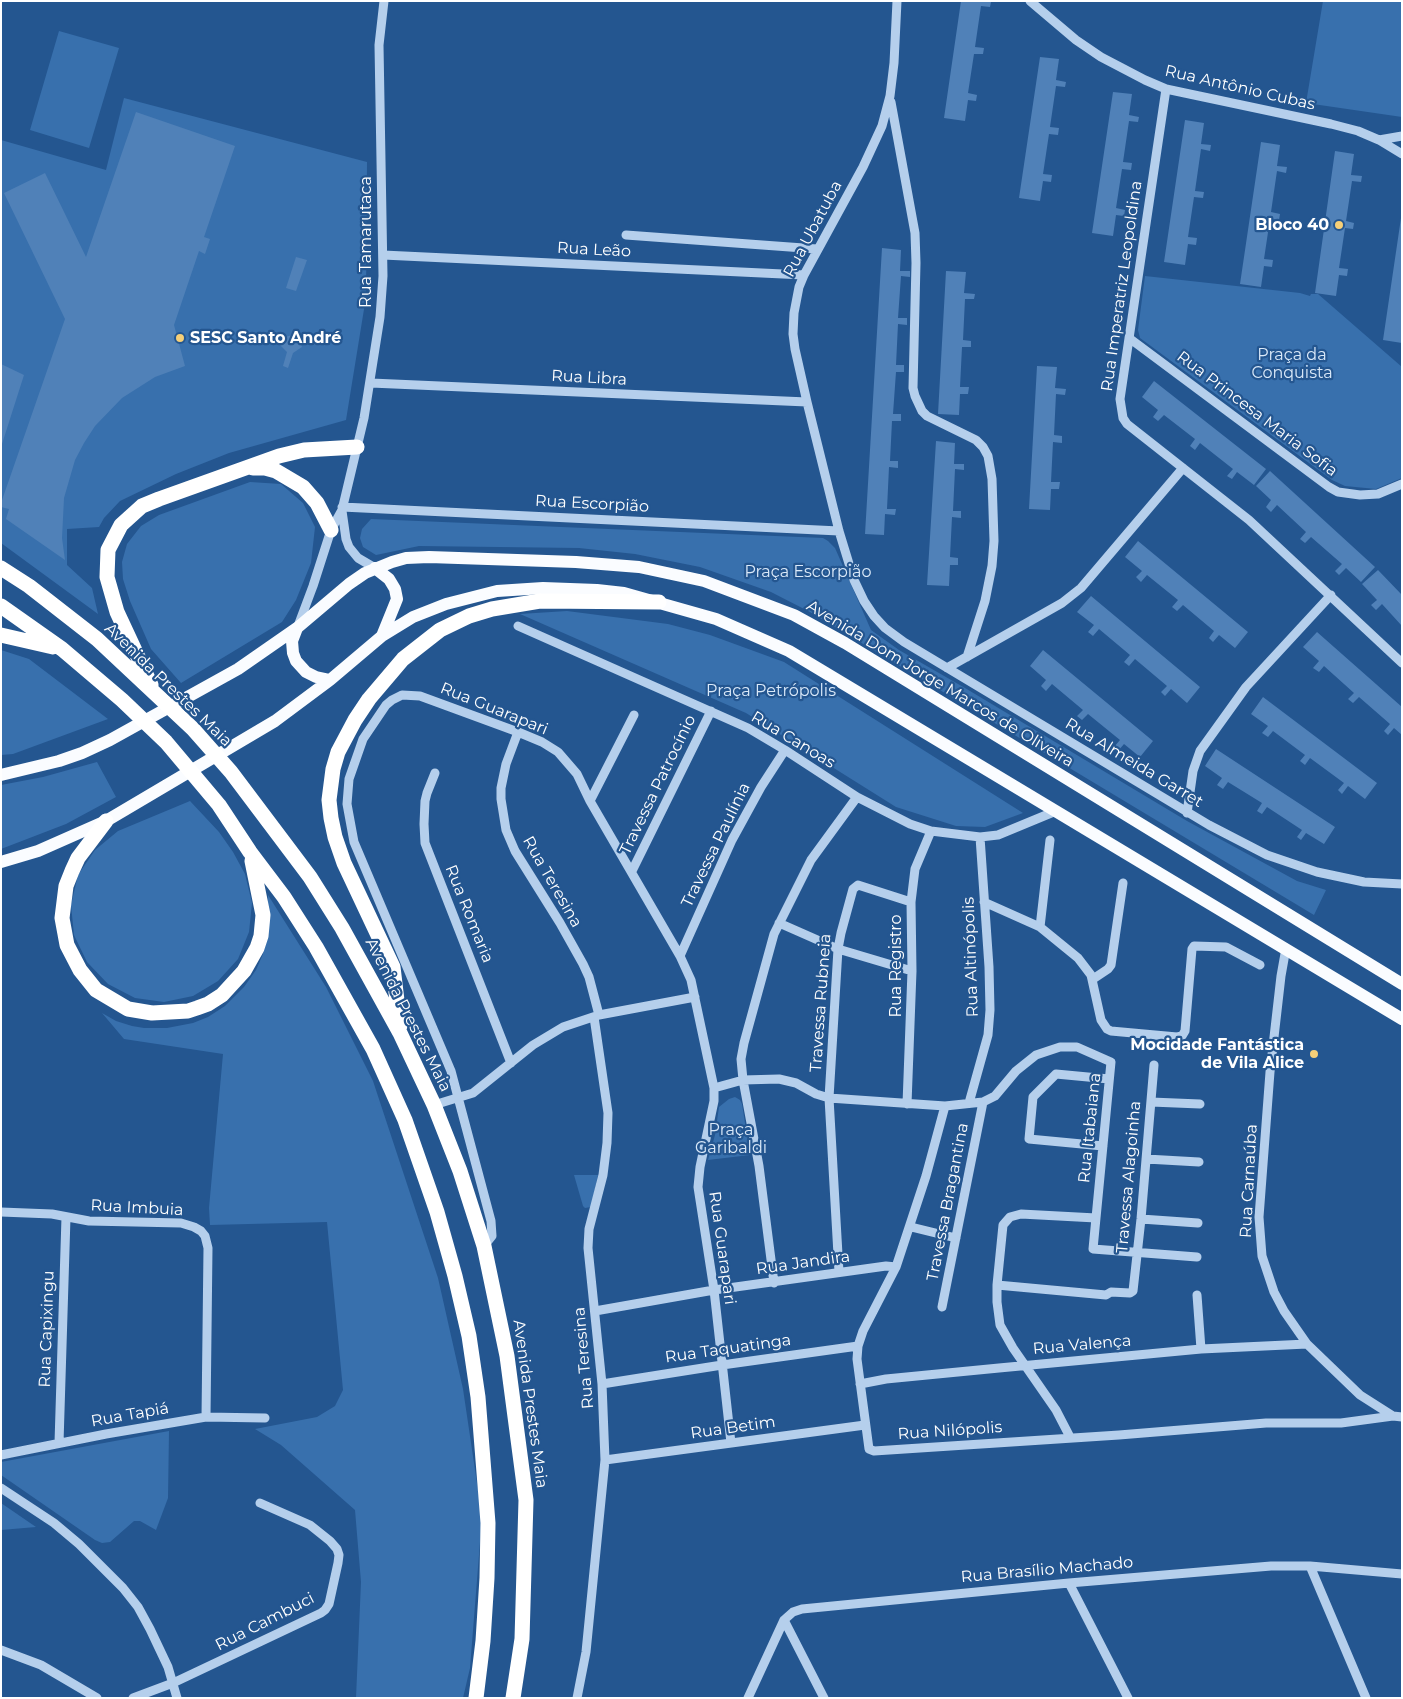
<!DOCTYPE html>
<html>
<head>
<meta charset="utf-8">
<style>
  body { margin:0 }
  #map { position:relative; width:1403px; height:1699px; overflow:hidden; background:#245690; font-family:Montserrat,sans-serif }
  canvas { display:block }
  .frame { position:absolute; inset:0; border:2px solid #fff; pointer-events:none }
</style>
</head>
<body>
<div id="map">
<canvas width="1403" height="1699"></canvas>
<div class="frame"></div>
</div>
<script>
const ctx = document.querySelector('canvas').getContext('2d');
ctx.lineJoin = 'round';
function fill(path, color) { ctx.fillStyle = color; ctx.fill(path, 'evenodd'); }
const toPath = rows => new Path2D(rows.map(r => 'M' + r).join(''));
function strokePath(path, color, width, dash) { ctx.strokeStyle = color; ctx.lineWidth = width; ctx.lineCap = dash ? 'butt' : 'round'; ctx.setLineDash(dash || []); ctx.stroke(path); }
function write(font, color, halo, rows, align = 'center') {
  ctx.font = font + ' Montserrat,sans-serif'; ctx.lineWidth = 4.5; ctx.setLineDash([]); ctx.textBaseline = 'middle'; ctx.strokeStyle = halo; ctx.fillStyle = color; for (const [text, x, y, turn = 0] of rows) {
    ctx.save(); ctx.translate(x, y); ctx.rotate((+turn || 0) * Math.PI / 180); ctx.textAlign = isNaN(turn) ? turn : align; if (halo) ctx.strokeText(text, 0, 0); ctx.fillText(text, 0, 0); ctx.restore();
  }
}
fill(toPath([
  [1323,1,1402,1,1402,117,1306,103],
  [59,31,119,48,89,148,30,130],
  [124,98,367,162,366,297,346,420,229,453,176,474,120,501,104,518,99,527,67,529,67,565,92,588,98,614,1,543,1,140,106,170],
  [1145,276,1300,293,1310,296,1311,294,1318,294,1402,367,1402,478,1376,489,1345,486,1332,480,1140,338,1138,330],
  [250,482,281,484,303,503,315,527,311,563,296,600,282,622,181,683,151,649,130,601,123,579,122,562,127,544,141,526,159,515],
  [371,519,823,538,828,541,835,548,871,630,899,650,965,688,1187,821,1297,881,1326,890,1314,915,810,612,771,592,700,567,635,554,579,548,419,546,376,555,363,547,360,538,362,529],
  [567,611,668,624,710,635,784,662,1023,813,985,827,956,826,896,807,746,713,520,614],
  [1,650,29,659,108,719,13,754,1,755],
  [97,762,116,797,66,824,1,849,1,785,43,777],
  [190,801,219,832,233,852,245,874,252,903,249,932,238,959,218,981,193,996,164,1002,135,998,108,984,87,962,74,935,71,905,78,875,95,850,118,831],
  [268,895,326,987,373,1081,438,1278,463,1389,482,1517,470,1668,463,1698,356,1698,361,1582,355,1510,281,1445,255,1429,317,1417,335,1406,343,1390,327,1222,210,1225,209,1208,223,1054,124,1039,102,1013,116,1021,132,1026,144,1028,167,1028,193,1023,208,1017,225,1006,244,987,256,970,263,954,268,925],
  [735,1097,740,1100,742,1104,750,1155,708,1160,715,1135,719,1107,729,1099],
  [574,1175,598,1175,591,1207,585,1208,583,1206],
  [169,1431,168,1498,156,1530,140,1521,134,1521,110,1542,102,1543,95,1540,1,1475,1,1462],
  [1,1503,36,1527,1,1530]
]), '#3870ad');
fill(toPath([
  [961,1,991,2,990,7,981,6,975,47,984,48,983,54,974,54,968,93,977,95,976,101,968,100,965,121,944,118],
  [1040,57,1059,59,1056,80,1066,82,1065,87,1056,86,1050,127,1059,128,1058,135,1049,134,1043,174,1052,175,1051,182,1043,181,1040,201,1019,198],
  [1113,92,1132,94,1129,115,1139,117,1138,122,1129,121,1123,162,1132,163,1131,170,1122,169,1116,208,1125,210,1124,216,1116,215,1113,236,1092,233],
  [136,112,235,146,204,237,210,239,205,254,199,251,174,325,185,366,155,377,122,398,95,426,84,443,75,460,64,498,62,538,65,560,6,519,9,509,1,507,1,503,65,319,4,193,45,173,86,257],
  [1185,120,1204,123,1201,144,1211,145,1210,151,1201,149,1195,191,1204,192,1203,198,1194,197,1188,237,1197,238,1196,245,1188,244,1185,265,1164,262],
  [1261,142,1280,145,1277,166,1287,167,1286,173,1277,171,1271,212,1280,214,1279,220,1270,219,1264,259,1273,260,1272,267,1264,266,1261,287,1240,284],
  [1335,151,1354,154,1351,175,1362,176,1361,182,1352,181,1346,221,1354,223,1353,229,1345,228,1339,268,1348,269,1347,276,1339,275,1336,296,1315,293],
  [1401,218,1402,218,1402,343,1383,340],
  [882,248,901,250,900,271,910,271,910,277,901,276,898,318,907,318,907,325,898,324,896,365,904,365,904,372,896,372,893,414,901,414,901,421,892,421,890,461,898,461,898,468,889,467,887,509,896,509,895,515,885,514,884,535,865,534],
  [296,257,307,260,296,291,286,288],
  [946,271,966,272,964,293,975,294,974,299,965,299,963,340,971,341,971,347,962,347,960,387,969,387,968,394,960,394,959,415,938,414],
  [299,333,298,337,302,347,293,353,288,368,283,366,287,352,275,340],
  [1,364,24,375,2,444,1,444],
  [1037,366,1057,367,1055,388,1066,389,1065,395,1056,394,1054,435,1062,436,1062,443,1053,442,1051,482,1060,482,1059,489,1051,489,1050,510,1029,509],
  [1154,381,1266,469,1254,485,1237,472,1232,479,1227,476,1233,469,1200,443,1195,450,1190,446,1195,439,1164,415,1158,421,1153,417,1158,410,1142,397],
  [936,441,955,443,954,464,964,464,964,470,955,469,953,511,961,511,961,518,952,517,950,557,958,558,958,565,950,565,949,586,927,585],
  [1270,471,1375,567,1361,582,1346,568,1339,575,1335,571,1342,564,1311,537,1305,543,1300,539,1306,532,1277,505,1271,512,1266,507,1271,500,1256,486],
  [1138,541,1248,632,1235,648,1219,635,1213,642,1209,638,1214,631,1183,605,1177,611,1172,607,1178,600,1147,575,1141,582,1136,577,1142,571,1125,557],
  [1378,570,1402,595,1402,626,1382,604,1376,610,1371,605,1377,600,1362,584],
  [1091,596,1200,687,1187,703,1171,689,1165,696,1161,692,1167,686,1135,659,1129,666,1124,662,1130,655,1099,629,1093,636,1088,632,1094,625,1077,612],
  [1317,632,1402,707,1402,735,1394,728,1388,735,1384,731,1390,724,1359,697,1353,703,1348,699,1354,693,1324,666,1319,672,1313,668,1319,661,1303,647],
  [1043,650,1153,741,1140,757,1124,744,1118,751,1114,747,1120,740,1088,714,1082,720,1077,716,1083,710,1052,684,1046,691,1041,686,1046,680,1030,666],
  [1263,697,1377,783,1365,799,1348,786,1342,794,1338,790,1344,783,1310,758,1305,765,1300,761,1305,755,1273,731,1268,737,1262,733,1268,726,1251,714],
  [1216,749,1335,827,1324,844,1306,833,1301,840,1297,837,1302,830,1267,807,1262,814,1257,811,1262,803,1228,782,1223,789,1217,785,1222,778,1205,766]
]), '#5081b8');
strokePath(toPath([
  [897,1,894,63,890,96,882,126,863,167,804,275,799,287,794,313,793,334,795,349,807,402,839,531,854,580,864,601,874,616,885,628,904,642,1209,825,1267,855,1317,872,1364,882,1402,884],
  [1030,1,1076,40,1101,57,1145,80,1166,89,1331,124,1358,131,1379,140,1402,154],
  [1166,89,1120,399,1123,418,1127,424,1249,520,1402,663],
  [891,102,915,233,916,263,913,388,915,396,922,411,927,416,976,440,983,447,988,456,992,479,994,541,992,566,985,601,967,657],
  [1379,140,1402,136],
  [626,235,817,249],
  [383,255,804,275],
  [1129,338,1329,487,1338,492,1360,495,1378,494,1402,484],
  [371,383,807,402],
  [342,507,839,531],
  [342,511,346,539,349,547,358,558,375,568],
  [298,626,313,586,331,530,342,510,364,418,380,317,383,276,379,45,384,1],
  [518,626,748,728,785,750,857,797,910,824,931,831,980,837,998,835,1056,811],
  [947,668,1062,603,1081,588,1183,468],
  [518,732,506,764,501,788,501,799,506,830,515,851,560,923,583,964,589,977,599,1015],
  [435,773,427,793,425,801,424,824,425,843,511,1063],
  [590,801,634,715],
  [1187,813,1193,771,1200,751,1246,687,1331,595],
  [632,871,711,711],
  [984,902,1040,927,1078,958,1091,975,1101,1020,1107,1029,1111,1031,1177,1037,1182,1036,1185,1031,1192,949,1194,946,1226,947,1260,965],
  [779,923,838,949,912,971],
  [1040,927,1050,840],
  [1286,948,1281,976,1270,1072,1259,1217,1262,1256,1274,1292,1284,1311,1307,1344,1360,1395,1393,1416,1402,1417],
  [680,956,732,840,761,787,785,750],
  [1093,979,1108,969,1111,965,1123,883],
  [714,1088,743,1080,779,1079,796,1083,816,1094,829,1098,945,1106,983,1102,995,1096,1016,1071,1036,1055,1060,1047,1077,1047,1111,1062,1093,1249,1197,1257],
  [1151,1102,1200,1104],
  [969,1103,988,1035,990,1010,989,967,980,837],
  [907,1104,912,971,911,902,915,869,931,831],
  [434,1105,473,1093,533,1045,563,1027,599,1015,695,997],
  [945,1106,926,1176,896,1267,863,1331,858,1346,857,1359,869,1449,874,1451,1119,1435,1266,1423,1341,1423,1393,1416],
  [1103,1146,1029,1139,1033,1097,1056,1074,1109,1079],
  [1146,1159,1199,1162],
  [1,1212,52,1214,89,1221,181,1223,194,1227,201,1231,205,1236,208,1248,206,1417],
  [1141,1219,1198,1223],
  [911,1227,956,1238],
  [484,1246,492,1236,491,1221,451,1071,354,842,347,804,349,779,363,739,386,705,392,700,402,695,420,696,518,732,542,742,558,752,577,774,590,801,680,956,691,980,714,1088,714,1101,700,1167,698,1187,714,1290,731,1443],
  [839,1272,829,1098,838,949,841,933,853,889,858,885,911,902],
  [774,1283,759,1166,743,1080,741,1059,744,1043,774,934,811,860,857,797],
  [997,1285,1106,1295,1111,1292,1130,1293,1133,1291,1141,1219,1154,1065],
  [1197,1295,1201,1349],
  [942,1307,983,1102],
  [595,1311,714,1290,886,1266,896,1267],
  [602,1384,722,1365,858,1346],
  [860,1384,886,1379,999,1368,1201,1349,1307,1344],
  [1070,1437,1056,1410,1013,1348,1000,1325,997,1302,997,1285,1003,1225,1010,1217,1021,1214,1096,1218],
  [59,1443,66,1217],
  [1,1455,106,1434,206,1417,265,1418],
  [605,1460,865,1425],
  [1,1488,54,1523,79,1544,123,1588,138,1607,150,1629,168,1667,177,1698],
  [1310,1566,1366,1698],
  [1069,1583,1128,1698],
  [784,1620,824,1698],
  [1,1650,41,1665,97,1698],
  [133,1698,173,1683,321,1613,325,1610,329,1604,338,1563,339,1555,337,1549,330,1541,310,1525,260,1503],
  [577,1698,586,1652,605,1460,602,1384,588,1248,589,1229,603,1175,607,1143,608,1113,594,1017],
  [748,1698,784,1620,793,1612,802,1609,1069,1583,1271,1566,1310,1566,1402,1574]
]), '#b5cfec', 9);
strokePath(toPath([
  [375,568,389,579,395,589,397,599,382,636],
  [297,628,292,641,293,653,296,661,306,672,316,677,330,680],
  [1,775,59,761,82,753,110,740,238,669,297,628,349,584,365,573,392,562,406,558,429,557,576,562,639,567,704,581,794,615,845,643,1402,984],
  [1,862,38,851,106,821,275,721,330,680,382,636,413,617,446,604,497,591,543,588,597,590,624,593,716,619,789,651,1402,1019]
]), '#fafcff', 12);
strokePath(toPath([
  [253,468,265,468,276,471,303,487,317,503,331,530],
  [1,568,29,586,97,639,193,729,231,772,310,877,342,928,400,1033,434,1105,460,1171,484,1246,507,1356,526,1500,522,1639,513,1698],
  [1,606,62,649,122,700,166,742,219,805,250,852,284,897,316,947,373,1049,405,1120,437,1212,455,1276,469,1336,478,1397,488,1523,487,1578,483,1641,476,1698],
  [1,635,53,647],
  [151,685,117,612,107,577,108,550,121,525,142,506,159,499,279,456,304,450,357,447],
  [106,821,78,858,72,871,66,886,62,918,67,945,80,970,96,990,128,1009,152,1013,188,1011,197,1008,208,1004,222,995,244,971,257,948,261,936,263,915,252,861],
  [400,1026,393,967,344,863,335,837,331,818,329,800,333,769,338,752,355,720,369,699,403,659,440,630,469,616,492,609,540,601,659,602]
]), '#fff', 15);
for (const [x, y, r, color] of [
  [1339,225,5,"#f6cf78"],
  [180,338,5,"#f6cf78"],
  [1314,1054,5,"#f6cf78"]
]) { const dot = new Path2D(); dot.arc(x, y, r, 0, 2 * Math.PI); ctx.fillStyle = color; ctx.fill(dot); strokePath(dot, '#245690', 2); }
write('16px', '#fff', '#245690', [
  ["Rua Antônio Cubas",1240,88,13],
  ["Rua Ubatuba",813,229,-62],
  ["Rua Tamarutaca",366,242,-90],
  ["Rua Leão",594,250,3],
  ["Rua Imperatriz Leopoldina",1122,286,-82],
  ["Rua Libra",589,378,3],
  ["Rua Princesa Maria Sofia",1257,414,37],
  ["Rua Escorpião",592,504,3],
  ["Avenida Dom Jorge Marcos de Oliveira",940,684,31],
  ["Avenida Prestes Maia",168,685,44],
  ["Rua Guarapari",494,709,22],
  ["Rua Canoas",793,740,31],
  ["Rua Almeida Garret",1134,763,31],
  ["Travessa Patrocínio",658,785,-64],
  ["Travessa Paulínia",716,845,-64],
  ["Rua Teresina",552,882,60],
  ["Rua Romaria",469,914,68],
  ["Rua Altinópolis",971,957,-92],
  ["Rua Registro",896,966,-90],
  ["Travessa Rubneia",821,1003,-86],
  ["Avenida Prestes Maia",408,1015,63],
  ["Rua Itabaiana",1090,1128,-84],
  ["Travessa Alagoinha",1129,1177,-85],
  ["Rua Carnaúba",1249,1181,-87],
  ["Travessa Bragantina",948,1202,-79],
  ["Rua Imbuia",137,1208,3],
  ["Rua Guarapari",722,1248,82],
  ["Rua Jandira",803,1263,-8],
  ["Rua Capixingu",47,1329,-88],
  ["Rua Valença",1082,1345,-5],
  ["Rua Taquatinga",728,1349,-8],
  ["Rua Teresina",584,1358,-95],
  ["Avenida Prestes Maia",530,1404,82],
  ["Rua Tapiá",130,1415,-10],
  ["Rua Betim",733,1428,-8],
  ["Rua Nilópolis",950,1431,-4],
  ["Rua Brasílio Machado",1047,1570,-5],
  ["Rua Cambuci",265,1622,-27]
]);
write('bold 16px', '#fff', '#245690', [
  ["Bloco 40",1329,225],
  ["SESC Santo André",190,338,"left"],
  ["Mocidade Fantástica",1304,1045],
  ["de Vila Alice",1304,1063]
], 'right');
write('16px', '#dae9f9', '#245690', [
  ["Praça da",1292,355],
  ["Conquista",1292,373],
  ["Praça Escorpião",808,572],
  ["Praça Petrópolis",771,691],
  ["Praça",731,1130],
  ["Garibaldi",731,1148]
]);
</script>
</body>
</html>
